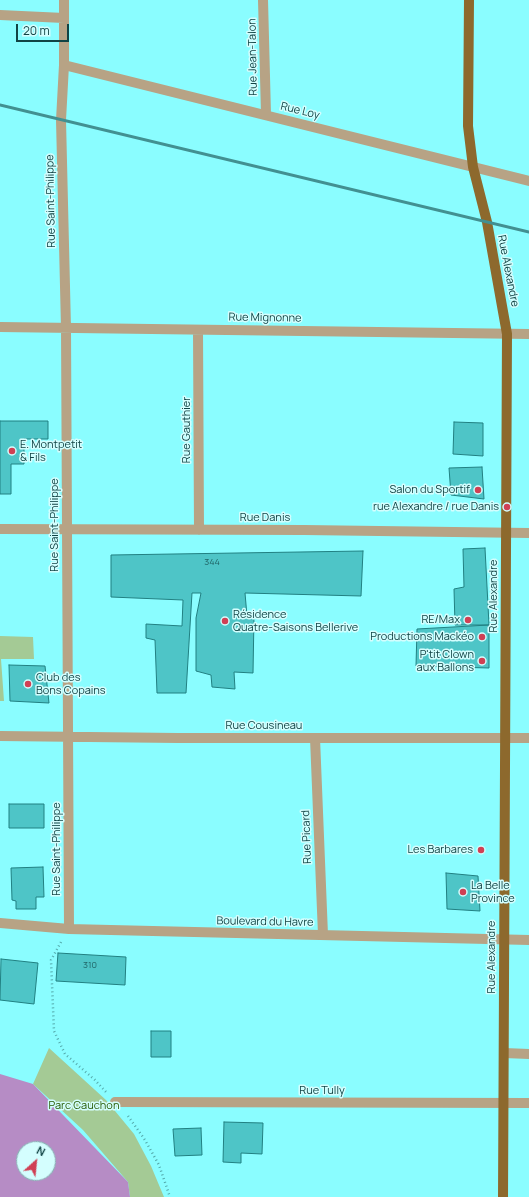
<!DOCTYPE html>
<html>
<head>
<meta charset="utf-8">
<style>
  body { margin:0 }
  #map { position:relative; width:529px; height:1197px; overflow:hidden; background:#8afdff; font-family:Manrope,sans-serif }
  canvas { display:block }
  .north { position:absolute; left:16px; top:1141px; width:40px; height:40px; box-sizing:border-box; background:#d4fefe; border:1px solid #86b4b4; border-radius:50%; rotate:27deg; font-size:11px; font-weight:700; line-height:16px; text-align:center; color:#114445 }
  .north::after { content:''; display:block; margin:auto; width:14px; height:18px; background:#d04054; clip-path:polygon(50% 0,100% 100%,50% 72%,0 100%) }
  .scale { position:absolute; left:16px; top:24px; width:53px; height:18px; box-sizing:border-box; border:2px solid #114445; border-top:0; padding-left:5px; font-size:12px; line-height:14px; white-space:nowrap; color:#114445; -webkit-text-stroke:3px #d4fefe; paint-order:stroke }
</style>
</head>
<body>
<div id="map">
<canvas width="529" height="1197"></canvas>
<div class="north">N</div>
<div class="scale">20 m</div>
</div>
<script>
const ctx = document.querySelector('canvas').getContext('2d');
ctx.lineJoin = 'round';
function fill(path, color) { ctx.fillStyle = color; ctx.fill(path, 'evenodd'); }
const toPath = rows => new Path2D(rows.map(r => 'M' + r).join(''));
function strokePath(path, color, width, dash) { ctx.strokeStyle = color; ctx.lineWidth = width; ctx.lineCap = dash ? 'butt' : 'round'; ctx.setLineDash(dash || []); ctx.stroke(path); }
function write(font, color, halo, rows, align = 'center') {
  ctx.font = font + ' Manrope,sans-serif'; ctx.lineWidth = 3; ctx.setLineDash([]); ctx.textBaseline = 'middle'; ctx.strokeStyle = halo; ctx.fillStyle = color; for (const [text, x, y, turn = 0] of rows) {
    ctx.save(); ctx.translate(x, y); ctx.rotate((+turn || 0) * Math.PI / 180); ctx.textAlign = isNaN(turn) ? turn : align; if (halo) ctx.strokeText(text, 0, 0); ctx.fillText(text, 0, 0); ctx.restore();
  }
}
fill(toPath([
  [0,636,33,637,34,659,1,659,4,701,0,701],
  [49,1048,106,1100,134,1134,151,1166,164,1197,130,1197,128,1182,83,1130,33,1084]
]), '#a4ca95');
fill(toPath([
  [0,1074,33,1084,128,1182,130,1197,0,1197],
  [24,1149,48,1149,48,1173,24,1173]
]), '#b68cc5');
const building = toPath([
  [0,421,48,421,48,439,24,439,24,464,11,464,11,494,0,494,0,421],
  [454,422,483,423,483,456,453,454,454,422],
  [482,467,484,499,451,495,449,468,482,467],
  [485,548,489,625,455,625,454,589,464,587,463,549,485,548],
  [363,551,361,596,245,593,247,616,254,616,253,673,234,672,235,689,212,687,211,675,196,671,196,618,201,593,192,593,186,693,157,693,155,640,146,638,146,624,182,626,183,600,111,597,111,555,363,551],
  [489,625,489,668,416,666,417,629,489,625],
  [9,665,45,666,49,703,10,701,9,665],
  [9,804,44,804,44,828,9,828,9,804],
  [43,867,44,897,36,897,36,909,16,909,16,901,12,900,11,868,43,867],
  [446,873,478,876,480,911,447,909,446,873],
  [58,953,126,957,125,985,56,981,58,953],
  [1,959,38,963,34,1004,0,1000,1,959],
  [151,1031,171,1031,171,1057,151,1057,151,1031],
  [224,1122,263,1123,262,1154,241,1153,241,1163,223,1162,224,1122],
  [201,1128,202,1155,175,1156,173,1129,201,1128]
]);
fill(building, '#4ec5c7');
strokePath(building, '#218082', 1);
strokePath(toPath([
  [61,942,51,960,54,1031,65,1054,95,1080,106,1092],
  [128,1116,145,1140,159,1165,170,1197]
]), '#54aaac', 2.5, [1, 3]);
strokePath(toPath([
  [64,0,64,65,61,120,66,328,69,929],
  [263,0,266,114],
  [0,15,64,18],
  [64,65,529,181],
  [0,327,529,334],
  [198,330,199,530],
  [0,529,304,530,529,533],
  [0,736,178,738,529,738],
  [315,738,323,935],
  [0,923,69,929,529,940],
  [504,1053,529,1054],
  [115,1102,529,1103]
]), '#b7a385', 10);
strokePath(toPath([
  [469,0,468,126,473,167,487,222,507,334,503,1197]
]), '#8d692d', 10);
strokePath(toPath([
  [0,105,529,232]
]), '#429091', 3);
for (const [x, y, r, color] of [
  [12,451,4,"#d04054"],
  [478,490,4,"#d04054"],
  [507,507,4,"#d04054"],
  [468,620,4,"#d04054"],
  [225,621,4,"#d04054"],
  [482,637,4,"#d04054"],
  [482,661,4,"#d04054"],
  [28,684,4,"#d04054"],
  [481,850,4,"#d04054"],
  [463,892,4,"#d04054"]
]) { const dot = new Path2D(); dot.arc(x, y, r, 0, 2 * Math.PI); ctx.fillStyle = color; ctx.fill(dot); strokePath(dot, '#d4fefe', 1.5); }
write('9px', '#206466', null, [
  ["344",212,562],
  ["310",90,965]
]);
write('11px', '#114445', '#d4fefe', [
  ["Rue Jean-Talon",253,57,-91],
  ["Rue Loy",300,111,14],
  ["Rue Saint-Philippe",51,201,-91],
  ["Rue Alexandre",508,271,79],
  ["Rue Mignonne",265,318,1],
  ["Rue Gauthier",187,430,-90],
  ["Rue Danis",265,518],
  ["Rue Saint-Philippe",55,525,-90],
  ["Rue Alexandre",494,596,-90],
  ["Rue Cousineau",264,726],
  ["Rue Picard",307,837,-92],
  ["Rue Saint-Philippe",57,849,-90],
  ["Boulevard du Havre",265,922,1],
  ["Rue Alexandre",492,957,-90],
  ["Rue Tully",322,1091]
]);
write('11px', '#114445', '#d4fefe', [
  ["E. Montpetit",20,445,"left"],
  ["& Fils",20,458,"left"],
  ["Salon du Sportif",470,490],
  ["rue Alexandre / rue Danis",499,507],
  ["Résidence",233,615,"left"],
  ["Quatre-Saisons Bellerive",233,628,"left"],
  ["RE/Max",460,620],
  ["Productions Mackéo",474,637],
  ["P'tit Clown",474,655],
  ["aux Ballons",474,668],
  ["Club des",36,678,"left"],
  ["Bons Copains",36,691,"left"],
  ["Les Barbares",473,850],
  ["La Belle",471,886,"left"],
  ["Province",471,899,"left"]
], 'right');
write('11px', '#275a02', '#d4fefe', [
  ["Parc Cauchon",84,1106]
]);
</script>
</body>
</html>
